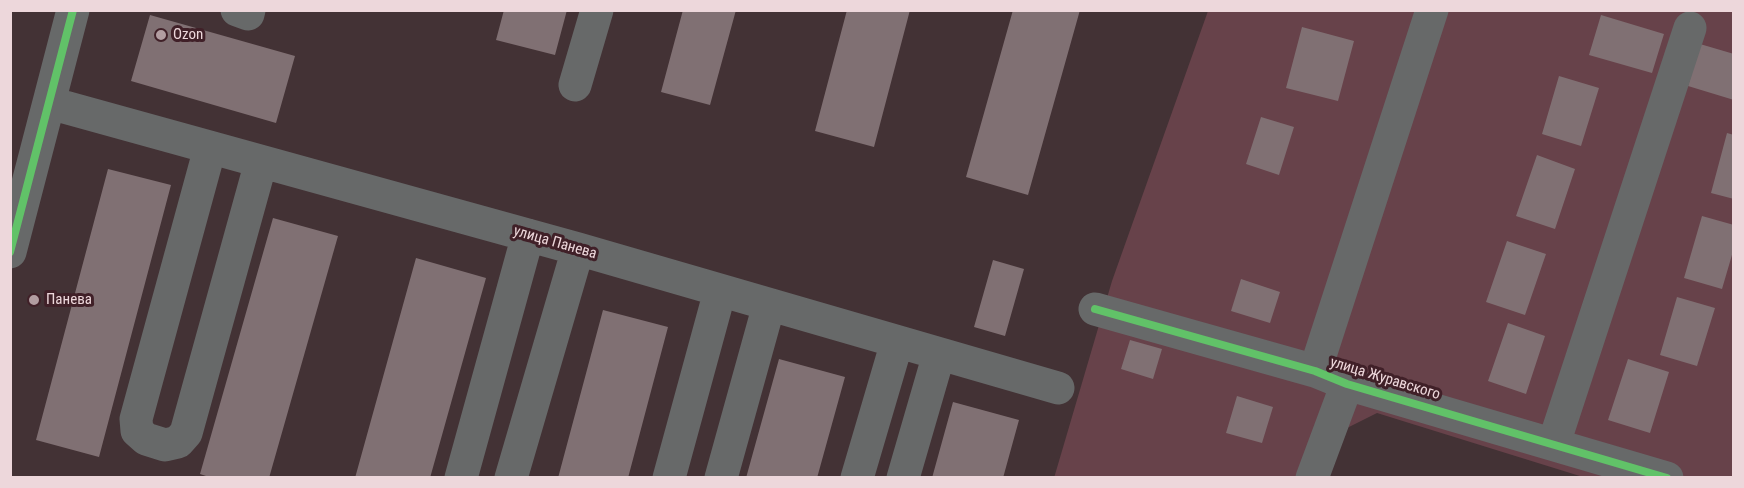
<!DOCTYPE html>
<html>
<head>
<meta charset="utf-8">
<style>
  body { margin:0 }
  #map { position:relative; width:1744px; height:488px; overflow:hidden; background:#433235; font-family:"Roboto Condensed",sans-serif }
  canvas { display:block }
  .frame { position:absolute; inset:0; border:12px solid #edd7db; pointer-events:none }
</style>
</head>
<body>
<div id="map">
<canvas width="1744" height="488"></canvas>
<div class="frame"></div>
</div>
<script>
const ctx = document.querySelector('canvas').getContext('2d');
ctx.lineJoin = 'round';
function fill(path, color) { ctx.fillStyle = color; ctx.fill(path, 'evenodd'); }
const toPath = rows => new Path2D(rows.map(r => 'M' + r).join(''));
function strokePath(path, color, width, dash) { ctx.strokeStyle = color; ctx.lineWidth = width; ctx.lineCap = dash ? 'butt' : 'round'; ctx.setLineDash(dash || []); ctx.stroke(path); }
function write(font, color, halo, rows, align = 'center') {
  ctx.font = font + ' "Roboto Condensed",sans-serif'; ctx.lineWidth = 6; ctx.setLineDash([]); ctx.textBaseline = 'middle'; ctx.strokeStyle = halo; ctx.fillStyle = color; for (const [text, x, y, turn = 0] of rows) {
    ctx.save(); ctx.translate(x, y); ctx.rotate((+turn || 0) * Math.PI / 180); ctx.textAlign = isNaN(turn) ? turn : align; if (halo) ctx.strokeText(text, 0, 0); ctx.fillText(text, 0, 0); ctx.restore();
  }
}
fill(toPath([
  [1208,11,1733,11,1733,477,1583,477,1377,413,1333,435,1317,477,1054,478,1112,281]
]), '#67424a');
fill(toPath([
  [504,10,567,10,555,55,496,40],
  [683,10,736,10,710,105,661,92],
  [847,10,910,10,874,147,815,131],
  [1013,10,1080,10,1028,195,966,177],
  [150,15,295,56,276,123,131,81],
  [1601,15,1664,34,1652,73,1589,55],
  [1302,27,1354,41,1338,101,1286,88],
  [1700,44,1734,54,1734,100,1688,86],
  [1559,76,1599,88,1581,146,1542,134],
  [1261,117,1294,127,1279,175,1246,164],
  [1727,133,1734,135,1734,199,1711,193],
  [1537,155,1575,169,1555,229,1516,216],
  [108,169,171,185,99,457,36,440],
  [1702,216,1734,225,1734,248,1722,289,1684,278],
  [273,218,338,236,269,478,212,478,200,474],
  [1507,241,1546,254,1525,315,1486,302],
  [416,258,486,278,430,478,355,478],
  [993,260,1024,269,1005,336,974,327],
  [1241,279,1280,292,1270,323,1231,311],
  [1677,297,1715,308,1697,366,1660,355],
  [603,310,668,327,628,478,558,478],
  [1508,323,1545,336,1526,394,1488,381],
  [1130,340,1162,349,1153,379,1121,369],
  [779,359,845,377,817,478,746,478],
  [1628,359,1669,372,1650,433,1608,420],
  [1237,396,1273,407,1262,443,1226,433],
  [953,402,1019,420,1003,478,932,478]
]), '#807073');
strokePath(toPath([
  [237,10,248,14,249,10],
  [575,85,597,10],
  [50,103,578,249,1058,388],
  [210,148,136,419,137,431,146,439,165,445,178,442,186,433,261,162],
  [10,252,73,10],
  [1095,309,1315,371,1347,384,1667,478],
  [1315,371,1432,10],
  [1554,443,1690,28],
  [461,478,528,235],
  [511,478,578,249],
  [669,478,720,291],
  [721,478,769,305],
  [857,478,897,342],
  [903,478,939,354],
  [1312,478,1347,384]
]), '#676969', 33);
strokePath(toPath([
  [10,252,73,10],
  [1095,309,1315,371,1347,384,1667,478]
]), '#61c268', 8);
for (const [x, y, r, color] of [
  [161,35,6,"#b29da1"],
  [34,300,6,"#b29da1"]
]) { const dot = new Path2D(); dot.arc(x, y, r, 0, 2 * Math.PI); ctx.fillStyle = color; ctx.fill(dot); strokePath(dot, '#402028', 2); }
write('15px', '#edd7db', '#402028', [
  ["Ozon",173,35],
  ["Панева",46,300]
], 'left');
write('15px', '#edd7db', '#402028', [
  ["улица Панева",555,243,16],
  ["улица Журавского",1385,379,17]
]);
</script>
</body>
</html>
